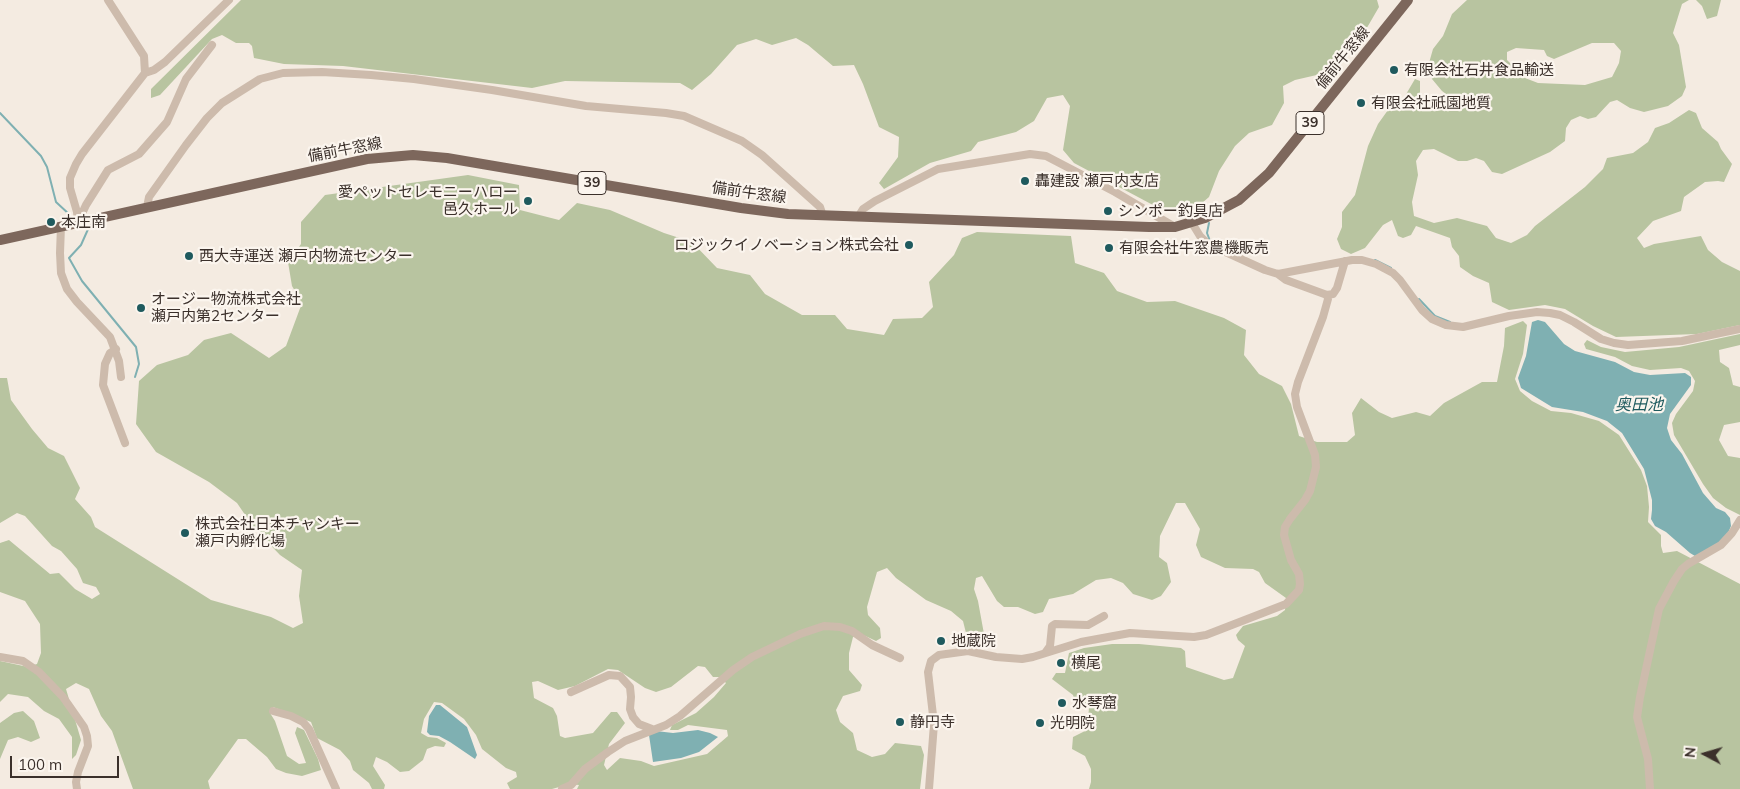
<!DOCTYPE html>
<html>
<head>
<meta charset="utf-8">
<style>
  body { margin:0 }
  #map { position:relative; width:1740px; height:789px; overflow:hidden; background:#f4ebe1; font-family:Mulish,sans-serif }
  canvas { display:block }
  .north { position:absolute; left:1680px; top:729px; width:50px; height:50px; -webkit-text-stroke:4px #fbf5ee; paint-order:stroke; rotate:276deg; font-size:14px; font-weight:700; line-height:20px; text-align:center; color:#3b302b }
  .north::after { content:''; display:block; margin:auto; width:18px; height:22px; background:#3b302b; clip-path:polygon(50% 0,100% 100%,50% 72%,0 100%) }
  .scale { position:absolute; left:10px; top:756px; width:109px; height:22px; box-sizing:border-box; border:2px solid #3b302b; border-top:0; padding-left:6px; font-size:15px; line-height:18px; white-space:nowrap; color:#3b302b; -webkit-text-stroke:4px #fbf5ee; paint-order:stroke }
</style>
</head>
<body>
<div id="map">
<canvas width="1740" height="789"></canvas>
<div class="north">N</div>
<div class="scale">100 m</div>
</div>
<script>
const ctx = document.querySelector('canvas').getContext('2d');
ctx.lineJoin = 'round';
function fill(path, color) { ctx.fillStyle = color; ctx.fill(path, 'evenodd'); }
const toPath = rows => new Path2D(rows.map(r => 'M' + r).join(''));
function strokePath(path, color, width, dash) { ctx.strokeStyle = color; ctx.lineWidth = width; ctx.lineCap = dash ? 'butt' : 'round'; ctx.setLineDash(dash || []); ctx.stroke(path); }
function write(font, color, halo, rows, align = 'center') {
  ctx.font = font + ' Mulish,"Noto Sans JP",sans-serif'; ctx.lineWidth = 4.5; ctx.setLineDash([]); ctx.textBaseline = 'middle'; ctx.strokeStyle = halo; ctx.fillStyle = color; for (const [text, x, y, turn = 0] of rows) {
    ctx.save(); ctx.translate(x, y); ctx.rotate((+turn || 0) * Math.PI / 180); ctx.textAlign = isNaN(turn) ? turn : align; if (halo) ctx.strokeText(text, 0, 0); ctx.fillText(text, 0, 0); ctx.restore();
  }
}
fill(toPath([
  [241,0,1377,0,1379,7,1361,38,1340,63,1321,74,1295,80,1283,86,1284,103,1272,125,1249,133,1235,146,1219,171,1209,197,1194,210,1168,213,1074,163,1063,150,1070,106,1063,95,1047,98,1034,121,1016,132,978,142,971,151,930,163,884,189,879,183,898,157,899,137,879,127,863,84,854,65,833,66,808,45,796,38,772,45,756,39,737,45,711,74,692,90,680,83,565,81,532,88,343,66,284,64,254,58,252,46,249,43,236,43,222,35,212,39,160,95,151,98,151,89],
  [1467,0,1689,0,1682,4,1673,33,1679,45,1686,87,1682,96,1668,106,1644,112,1630,108,1617,100,1610,102,1596,117,1588,119,1580,116,1571,120,1566,128,1565,141,1550,152,1502,174,1492,172,1484,161,1476,158,1467,161,1458,161,1434,149,1423,150,1416,161,1418,175,1412,202,1414,216,1434,223,1457,218,1487,226,1496,238,1511,243,1527,235,1535,226,1585,187,1603,169,1607,158,1633,153,1648,142,1655,128,1669,123,1689,110,1696,113,1702,128,1718,142,1721,149,1732,164,1724,182,1718,181,1705,182,1684,197,1681,211,1653,221,1637,238,1644,248,1654,244,1701,236,1708,250,1722,262,1740,271,1740,325,1697,334,1616,337,1593,326,1565,309,1545,305,1509,310,1492,302,1489,283,1473,276,1460,267,1459,256,1452,247,1450,238,1416,226,1411,235,1403,238,1398,236,1392,220,1383,225,1365,248,1351,254,1341,249,1337,239,1342,227,1342,212,1355,195,1368,146,1378,124,1388,110,1402,101,1415,79,1420,81,1420,100,1424,105,1435,106,1454,111,1457,102,1442,91,1432,79,1429,63,1433,49,1443,36,1452,14],
  [1592,43,1614,43,1621,51,1619,63,1612,77,1585,85,1538,83,1525,78,1507,60,1507,52,1516,48,1544,50,1547,56,1554,59],
  [1696,0,1721,0,1717,16,1707,19,1702,6],
  [468,175,519,185,520,210,559,220,577,203,610,210,664,233,692,242,717,268,750,275,765,294,802,315,835,315,847,329,884,335,893,319,922,318,933,307,929,282,954,255,962,238,977,232,1071,236,1075,263,1104,273,1117,291,1147,302,1175,301,1224,318,1246,330,1244,355,1259,374,1282,386,1291,404,1299,436,1317,442,1347,442,1355,435,1352,413,1361,398,1379,412,1392,418,1416,412,1430,416,1444,403,1482,382,1497,382,1504,346,1505,328,1523,321,1527,325,1523,354,1515,379,1520,391,1532,401,1551,411,1571,413,1599,421,1619,435,1641,470,1647,486,1649,507,1648,522,1661,535,1661,546,1663,553,1677,551,1740,584,1740,789,1089,789,1091,782,1091,769,1085,756,1072,749,1073,737,1087,730,1089,708,1075,702,1073,695,1052,679,1056,673,1065,673,1069,653,1084,648,1112,644,1139,644,1181,648,1185,651,1186,667,1224,680,1233,678,1245,646,1238,640,1236,635,1243,626,1277,616,1285,610,1286,598,1265,583,1259,572,1253,569,1225,568,1201,557,1196,545,1200,529,1185,503,1176,503,1160,536,1159,557,1167,563,1171,582,1161,596,1152,600,1133,594,1123,583,1111,578,1096,580,1073,594,1049,599,1043,612,1035,614,1018,607,1004,607,997,601,982,576,976,578,974,589,978,601,984,634,976,641,967,637,963,621,951,611,926,600,896,578,887,568,877,572,867,607,868,615,880,628,881,638,876,641,859,633,853,637,849,653,849,670,862,685,860,691,843,696,836,710,840,722,853,733,857,750,872,757,885,754,895,743,921,746,924,755,920,789,577,789,579,785,570,784,552,789,510,789,507,783,517,777,516,772,506,768,482,749,476,735,464,719,442,703,434,702,424,719,421,733,428,737,437,738,446,743,444,747,435,746,427,749,423,760,409,771,400,772,387,762,376,757,373,766,385,785,384,789,372,789,369,783,353,770,350,761,340,750,317,738,311,722,273,707,270,713,275,721,287,756,299,764,306,763,295,733,297,727,304,730,318,759,321,770,302,776,286,773,276,769,267,757,246,739,238,739,208,781,210,789,133,789,112,731,101,716,89,689,76,683,66,689,81,740,76,755,72,759,72,737,59,719,44,711,28,697,8,694,0,702,0,661,28,667,37,664,41,653,40,624,25,601,0,592,0,543,9,540,50,574,59,573,75,589,92,599,100,594,96,587,83,583,77,569,61,551,52,546,25,516,17,513,0,523,0,378,7,378,11,400,32,429,48,448,64,456,80,488,75,499,91,517,95,527,211,600,271,617,293,628,303,623,299,596,302,570,280,555,254,528,237,503,209,482,156,452,136,424,139,381,157,365,188,355,204,340,231,333,269,358,286,346,302,303,292,286,288,262,301,244,301,222,325,195],
  [698,666,705,667,713,677,720,677,726,683,714,697,696,713,672,725,670,730,678,730,688,725,727,730,728,736,707,754,654,766,641,761,620,758,607,770,604,765,609,744,625,723,617,712,611,712,593,733,565,738,560,736,557,716,553,708,534,698,532,682,538,681,558,690,575,686,608,669,618,670,645,688,656,692,671,687],
  [1740,334,1740,345,1719,350,1720,362,1729,368,1733,385,1740,387,1740,422,1724,425,1719,440,1728,456,1740,458,1740,515,1726,508,1713,498,1703,484,1674,435,1672,423,1676,414,1693,391,1695,381,1689,371,1681,368,1650,370,1632,366,1615,357,1586,349,1584,344,1587,340,1601,347,1625,352,1679,347],
  [23,711,34,721,40,738,31,742,18,737,8,740,0,759,0,723,14,713]
]), '#b8c4a0');
fill(toPath([
  [1538,320,1545,322,1564,344,1575,351,1615,362,1634,372,1650,375,1685,373,1691,377,1691,385,1670,414,1667,428,1671,440,1682,454,1703,493,1716,508,1725,512,1730,518,1731,526,1728,533,1714,547,1695,556,1690,553,1666,532,1655,526,1651,519,1652,510,1652,500,1644,469,1622,433,1607,421,1583,412,1552,407,1521,388,1518,378,1526,356,1532,322],
  [436,705,440,705,467,727,477,755,475,759,450,742,439,736,430,735,427,732,429,716],
  [698,730,710,733,718,737,699,752,681,758,653,762,649,735,656,731,673,733]
]), '#7fb0b2');
strokePath(toPath([
  [0,113,41,156,47,167,56,202,70,215],
  [1209,223,1207,233,1210,241,1220,245],
  [89,227,81,245,69,258,82,281,136,347,139,364,135,377],
  [1375,260,1391,268],
  [1419,299,1435,316,1450,322]
]), '#7fb0b2', 2);
strokePath(toPath([
  [108,0,144,56,145,73],
  [147,207,149,197,186,145,207,118,222,103,260,79,283,73,322,72,371,75,414,79,492,90,586,106,666,113,684,116,742,141,762,155,820,207,823,216],
  [858,217,863,209,875,201,938,169,1030,154,1046,156,1115,192,1175,227],
  [79,220,86,205,108,170,139,154,167,122,186,79,212,45],
  [78,222,77,212,70,188,70,178,76,164,82,154,145,73,154,70,165,62,229,0],
  [1192,223,1200,236,1208,244,1265,270,1278,274,1352,260,1362,260,1376,264,1393,273,1400,280,1422,310,1432,319,1446,325,1463,327,1509,316,1537,312,1550,313,1560,315,1574,322,1601,339,1614,343,1628,345,1682,341,1740,329],
  [61,226,60,253,61,273,67,289,77,302,110,337,119,361,121,377],
  [1327,295,1333,294,1337,288,1345,261],
  [116,349,110,353,105,364,103,385,125,443],
  [1045,653,1050,646,1052,626,1055,624,1088,625,1104,616],
  [0,657,23,661,39,672,63,697,84,727,87,736,88,746,78,772,76,782,77,789],
  [571,692,609,675,620,676,630,687,631,697,630,709,633,717,639,724,652,729],
  [273,711,291,716,303,722,309,729,336,789],
  [562,789,571,785,585,769,608,752,625,741,666,725,680,716,733,670,752,657,800,634,824,626,840,627,852,631,872,645,900,658],
  [929,789,934,724,928,672,931,661,939,655,968,651,996,657,1022,659,1033,657,1081,642,1130,633,1194,637,1206,635,1286,604,1299,590,1300,584,1299,574,1291,560,1284,535,1285,527,1290,519,1305,500,1310,491,1316,467,1315,455,1297,407,1295,394,1298,382,1323,317,1328,299,1327,295,1286,280,1278,274],
  [1650,789,1648,759,1637,717,1640,697,1659,609,1674,581,1682,569,1688,564,1721,545,1732,533,1740,520]
]), '#cdbbac', 8);
strokePath(toPath([
  [0,240,367,159,413,155,447,158,741,208,788,214,1149,227,1175,227,1205,218,1239,200,1269,173,1408,0]
]), '#7d675c', 10);
for (const [x, y, r, color] of [
  [1394,70,5,"#1f5a5e"],
  [1361,103,5,"#1f5a5e"],
  [1025,181,5,"#1f5a5e"],
  [528,201,5,"#1f5a5e"],
  [1108,211,5,"#1f5a5e"],
  [51,222,5,"#1f5a5e"],
  [909,245,5,"#1f5a5e"],
  [1109,248,5,"#1f5a5e"],
  [189,256,5,"#1f5a5e"],
  [141,308,5,"#1f5a5e"],
  [185,533,5,"#1f5a5e"],
  [941,641,5,"#1f5a5e"],
  [1061,663,5,"#1f5a5e"],
  [1062,703,5,"#1f5a5e"],
  [900,722,5,"#1f5a5e"],
  [1040,723,5,"#1f5a5e"]
]) { const dot = new Path2D(); dot.arc(x, y, r, 0, 2 * Math.PI); ctx.fillStyle = color; ctx.fill(dot); strokePath(dot, '#fbf5ee', 2); }
for (const [x, y, w] of [
  [1310,123,28],
  [592,183,28]
]) { const box = new Path2D(); box.roundRect(x - w / 2, y - 11.5, w, 23, 4); ctx.fillStyle = '#fbf5ee'; ctx.fill(box); strokePath(box, '#3b302b', 1); }
write('bold 14px', '#3b302b', null, [
  ["39",1310,123],
  ["39",592,183]
]);
write('15px', '#3b302b', '#fbf5ee', [
  ["備前牛窓線",1343,58,-51],
  ["備前牛窓線",345,150,-11],
  ["備前牛窓線",749,193,8]
]);
write('15px', '#3b302b', '#fbf5ee', [
  ["有限会社石井食品輸送",1404,70],
  ["有限会社祇園地質",1371,103],
  ["轟建設 瀬戸内支店",1035,181],
  ["愛ペットセレモニーハロー",518,192,"right"],
  ["邑久ホール",518,209,"right"],
  ["シンポー釣具店",1118,211],
  ["本庄南",61,222],
  ["ロジックイノベーション株式会社",899,245,"right"],
  ["有限会社牛窓農機販売",1119,248],
  ["西大寺運送 瀬戸内物流センター",199,256],
  ["オージー物流株式会社",151,299],
  ["瀬戸内第2センター",151,316],
  ["株式会社日本チャンキー",195,524],
  ["瀬戸内孵化場",195,541],
  ["地蔵院",951,641],
  ["横尾",1071,663],
  ["水琴窟",1072,703],
  ["静円寺",910,722],
  ["光明院",1050,723]
], 'left');
write('italic 16px', '#1f5a5e', '#fbf5ee', [
  ["奥田池",1639,405]
]);
</script>
</body>
</html>
